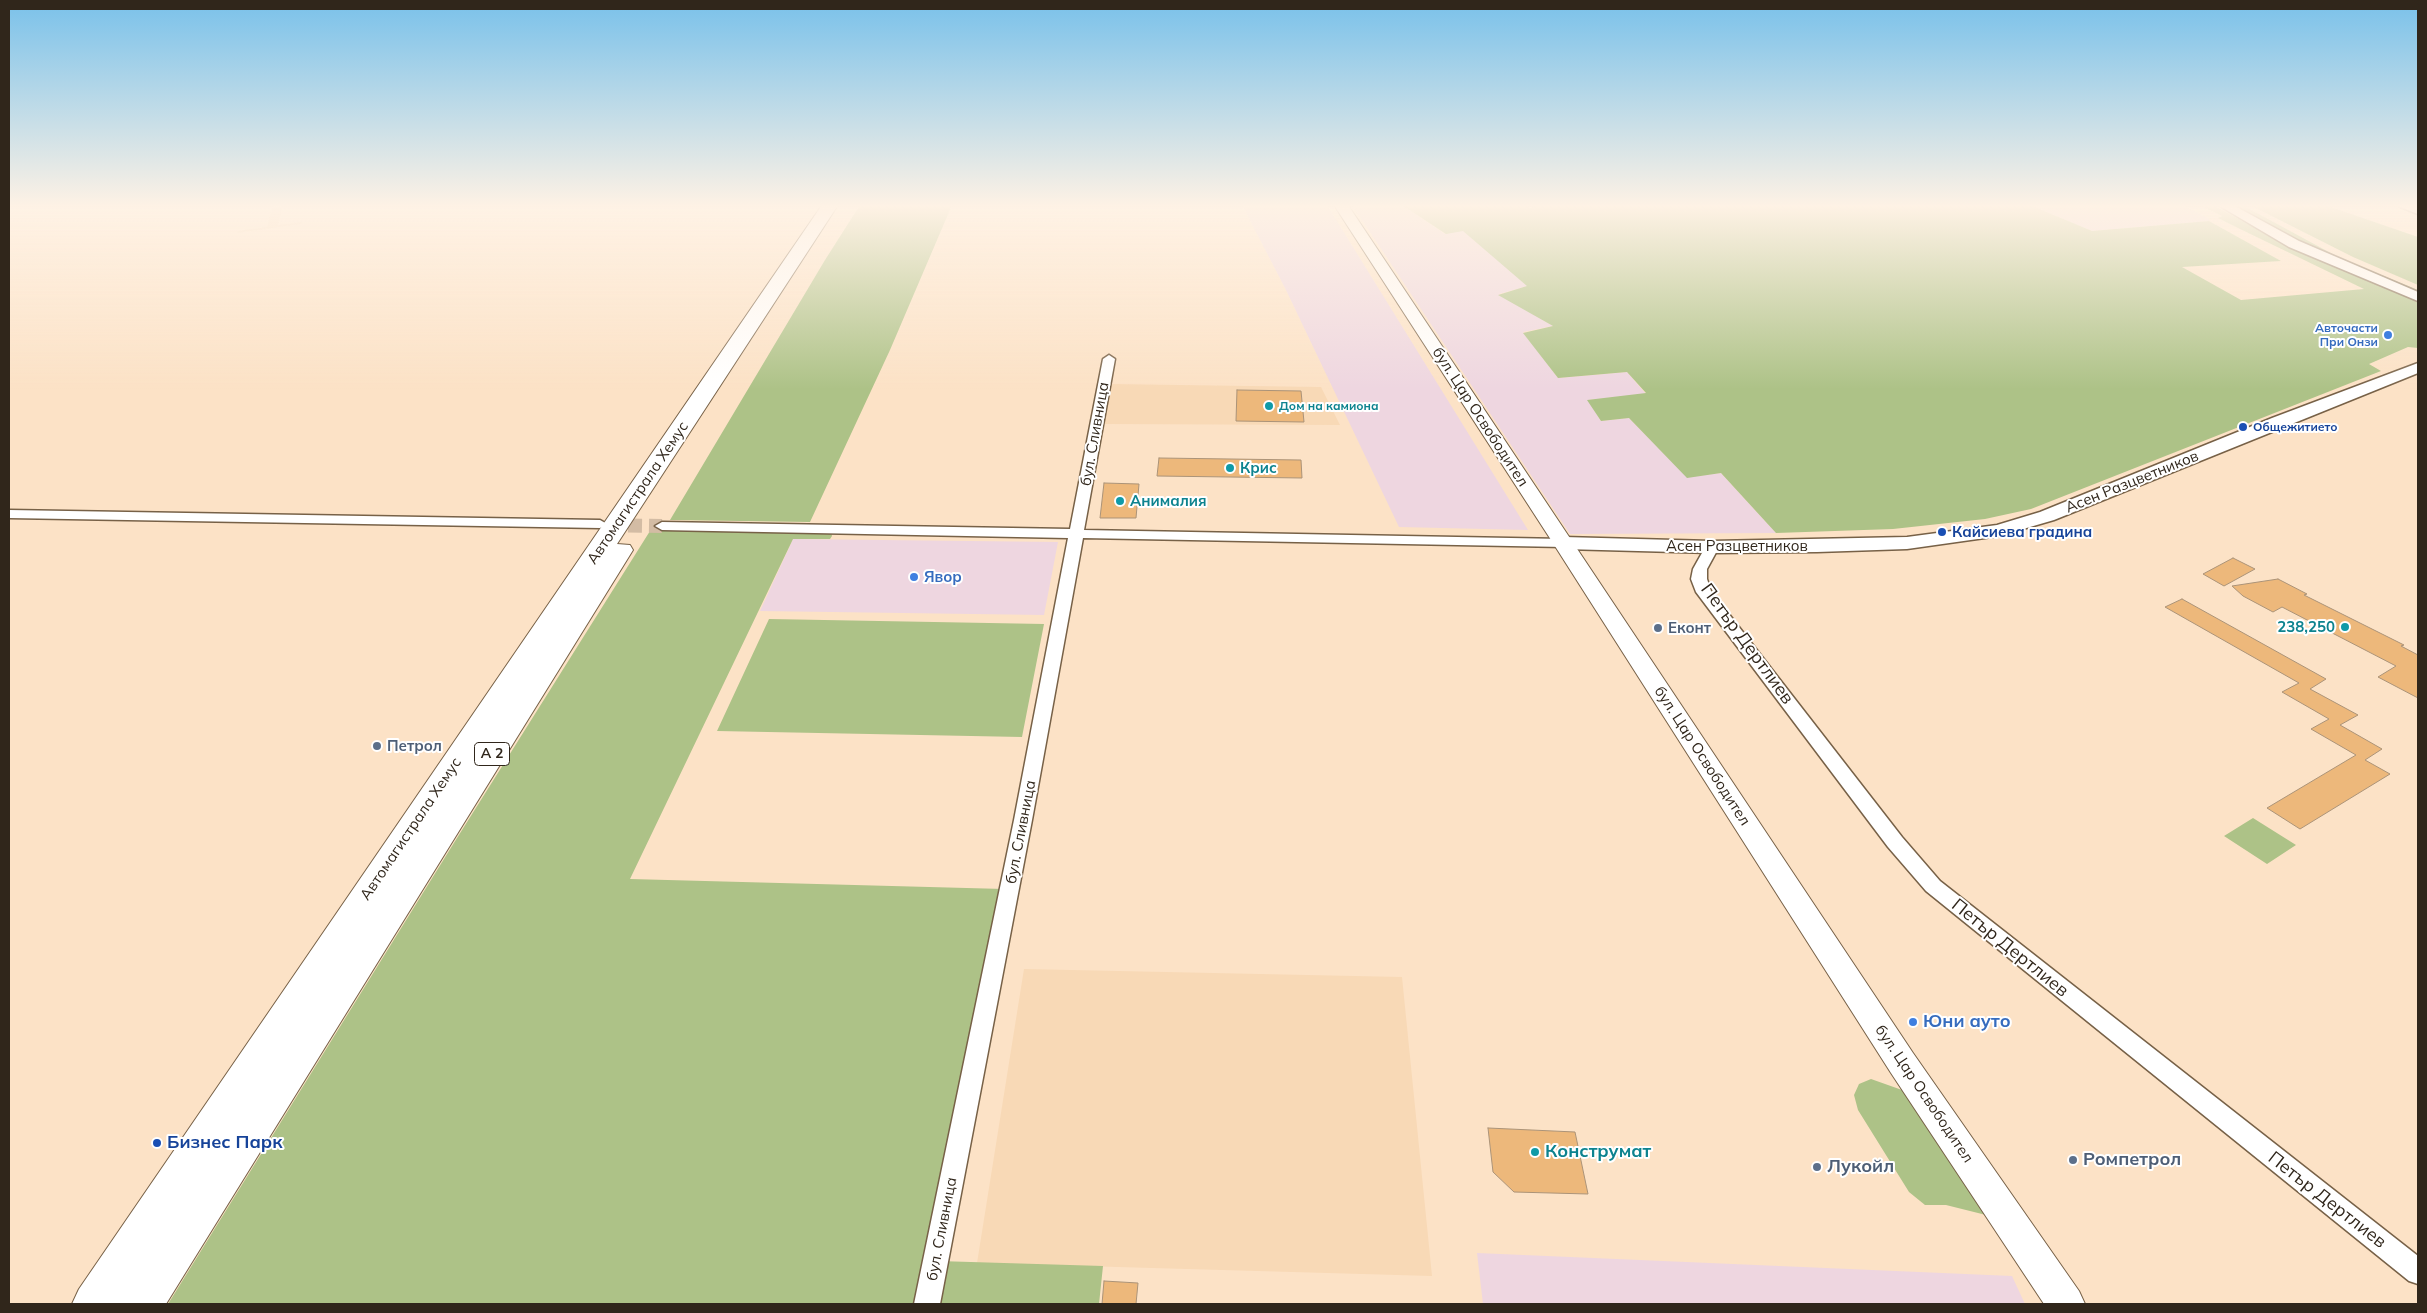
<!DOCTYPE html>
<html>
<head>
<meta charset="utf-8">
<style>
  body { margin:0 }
  #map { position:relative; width:2427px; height:1313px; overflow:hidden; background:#fce2c6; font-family:Mulish,sans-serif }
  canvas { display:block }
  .frame { position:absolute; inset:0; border:10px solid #30261b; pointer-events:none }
</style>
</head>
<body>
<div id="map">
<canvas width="2427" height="1313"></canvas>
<div class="frame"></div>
</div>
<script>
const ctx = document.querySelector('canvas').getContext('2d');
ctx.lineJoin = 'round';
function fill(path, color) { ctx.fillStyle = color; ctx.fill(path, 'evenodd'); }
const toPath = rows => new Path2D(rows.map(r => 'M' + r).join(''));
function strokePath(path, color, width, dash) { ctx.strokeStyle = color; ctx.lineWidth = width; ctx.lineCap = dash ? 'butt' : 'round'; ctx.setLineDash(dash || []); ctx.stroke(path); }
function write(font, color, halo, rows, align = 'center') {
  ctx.font = font + ' Mulish,sans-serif'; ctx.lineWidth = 4; ctx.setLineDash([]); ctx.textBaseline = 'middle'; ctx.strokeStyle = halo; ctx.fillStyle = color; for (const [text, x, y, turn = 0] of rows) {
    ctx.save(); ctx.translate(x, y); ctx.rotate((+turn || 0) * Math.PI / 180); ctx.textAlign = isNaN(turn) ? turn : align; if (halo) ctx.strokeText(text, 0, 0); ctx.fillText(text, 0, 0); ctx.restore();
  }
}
fill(toPath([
  [1242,205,1327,205,1528,530,1399,527,1286,290],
  [1352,205,1402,205,1445,234,1463,230,1528,286,1499,294,1553,326,1523,332,1558,378,1627,372,1646,394,1588,400,1601,421,1629,418,1687,477,1721,473,1776,533,1570,534],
  [2030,205,2183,205,2209,219,2209,221,2092,231],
  [793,539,1058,542,1044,615,760,611],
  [1477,1253,2012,1276,2025,1304,1483,1304]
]), '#eed6e0');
fill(toPath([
  [273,205,283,205,278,225,302,222,301,224,237,233,238,231,267,227],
  [1111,384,1321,387,1340,425,1104,424],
  [1024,969,1402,977,1432,1276,977,1263]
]), '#f8d9b6');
fill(toPath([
  [860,205,952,205,890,350,810,522,670,520,825,260],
  [1402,205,1526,205,1530,208,1540,205,2030,205,2092,231,2209,221,2281,261,2182,267,2241,300,2364,289,2236,227,2218,218,2222,216,2200,205,2213,205,2283,243,2418,300,2418,348,2408,347,2369,364,2381,371,2031,509,1985,519,1893,529,1776,533,1721,473,1687,478,1629,418,1601,421,1587,400,1646,393,1627,372,1558,378,1523,333,1553,326,1498,295,1527,286,1463,231,1446,234],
  [2224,205,2242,205,2340,258,2418,290,2418,296,2294,244],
  [2250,205,2325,205,2418,237,2418,285,2353,257],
  [650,531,831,531,832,536,830,539,793,539,630,879,1004,889,938,1261,1103,1266,1099,1304,168,1304,457,838],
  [769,619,1044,624,1022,737,717,731],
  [2253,818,2296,845,2267,864,2224,836],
  [1871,1079,1902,1090,1986,1215,1946,1205,1925,1205,1909,1192,1858,1110,1854,1095,1859,1084]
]), '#adc287');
const building = toPath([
  [1237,390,1301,391,1304,422,1236,421,1237,390],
  [1159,458,1301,460,1302,478,1157,476,1159,458],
  [1104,483,1139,484,1136,518,1100,518,1104,483],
  [2233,558,2255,569,2224,586,2203,574,2233,558],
  [2278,579,2307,594,2304,595,2404,645,2401,646,2418,655,2418,698,2378,677,2396,666,2282,607,2273,612,2243,596,2232,586,2278,579],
  [2182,599,2326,679,2310,689,2358,715,2340,725,2382,749,2365,760,2390,774,2300,829,2267,808,2356,755,2311,729,2329,719,2282,692,2299,683,2165,607,2182,599],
  [1488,1128,1575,1132,1588,1194,1514,1192,1493,1172,1488,1128],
  [1104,1281,1138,1283,1136,1304,1102,1304,1104,1281]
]);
fill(building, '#edb87b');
strokePath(building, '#ab9378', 1);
strokePath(toPath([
  [607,525,662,526]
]), '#d3bca4', 14, [14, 7]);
const minor = toPath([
  [2395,205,2409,205,2418,208,2418,214,2395,205],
  [1109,355,1115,359,1084,530,1564,539,1571,543,1564,547,1083,538,1032,820,940,1304,914,1304,1014,820,1068,538,662,530,655,526,662,522,1070,529,1103,359,1109,355],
  [9,510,600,520,607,524,600,528,9,518,9,510],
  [1712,543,1719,547,1707,569,1707,579,1711,591,1902,837,1940,881,2418,1256,2418,1284,2409,1281,1926,891,1888,847,1696,592,1691,579,1693,569,1707,544,1712,543]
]);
const tertiary = toPath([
  [2218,205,2233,205,2299,241,2418,292,2418,301,2289,247,2218,205],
  [2418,363,2418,373,2054,520,1999,536,1907,549,1817,552,1712,553,1564,549,1557,547,1554,543,1557,539,1564,537,1712,541,1907,537,1997,525,2040,512,2272,418,2418,363]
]);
const secondary = toPath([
  [1334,205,1348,205,1913,1053,2079,1291,2085,1304,2044,1304,1891,1073,1553,543,1334,205]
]);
const motorway = toPath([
  [822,205,838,205,617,544,630,545,633,550,166,1304,72,1304,79,1289,822,205]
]);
strokePath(minor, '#776147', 3);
strokePath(tertiary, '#776147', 3);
strokePath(secondary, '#776147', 2);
strokePath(motorway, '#776147', 2);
fill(minor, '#fff');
fill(tertiary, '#fff');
fill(secondary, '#fff');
fill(motorway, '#fff');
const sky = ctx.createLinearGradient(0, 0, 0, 389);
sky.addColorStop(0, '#79c1ea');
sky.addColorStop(0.53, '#fef2e5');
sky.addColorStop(1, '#fef2e500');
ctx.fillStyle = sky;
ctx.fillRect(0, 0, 2427, 389);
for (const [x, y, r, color] of [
  [2388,335,5,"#3f7fe0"],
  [1269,406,5,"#0f9aa8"],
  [2243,427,5,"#1a4fb4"],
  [1230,468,5,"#0f9aa8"],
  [1120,501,5,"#0f9aa8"],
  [1942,532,5,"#1a4fb4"],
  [914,577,5,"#3f7fe0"],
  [2345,627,5,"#0f9aa8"],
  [1658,628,5,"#5c6f8a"],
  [377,746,5,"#5c6f8a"],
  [1913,1022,5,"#3f7fe0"],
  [157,1143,5,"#1a4fb4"],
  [1535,1152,5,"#0f9aa8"],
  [2073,1160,5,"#5c6f8a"],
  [1817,1167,5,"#5c6f8a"]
]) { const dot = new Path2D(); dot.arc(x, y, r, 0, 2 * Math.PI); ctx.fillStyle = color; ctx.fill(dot); strokePath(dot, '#fff', 2); }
write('bold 12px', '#366cbe', '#fff', [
  ["Авточасти",2378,328],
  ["При Онзи",2378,342]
], 'right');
write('bold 12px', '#0d838f', '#fff', [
  ["Дом на камиона",1279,406]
], 'left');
write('bold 12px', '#164399', '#fff', [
  ["Общежитието",2253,427]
], 'left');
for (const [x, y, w] of [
  [492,754,35]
]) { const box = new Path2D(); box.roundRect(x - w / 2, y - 11.5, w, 23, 4); ctx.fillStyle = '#fff'; ctx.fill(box); strokePath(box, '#30261b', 1); }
write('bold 14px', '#30261b', null, [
  ["A 2",492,754]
]);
write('15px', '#30261b', '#fff', [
  ["бул. Цар Освободител",1480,417,57],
  ["бул. Сливница",1095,434,-80],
  ["Асен Разцветников",2132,482,-22],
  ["Автомагистрала Хемус",638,493,-56],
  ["Асен Разцветников",1737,546],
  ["бул. Цар Освободител",1702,756,57],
  ["Автомагистрала Хемус",411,829,-56],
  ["бул. Сливница",1021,832,-79],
  ["бул. Цар Освободител",1924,1094,56],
  ["бул. Сливница",942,1229,-79]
]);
write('bold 15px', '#0d838f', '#fff', [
  ["Крис",1240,468],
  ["Анималия",1130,501],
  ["238,250",2335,627,"right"]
], 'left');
write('bold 15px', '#164399', '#fff', [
  ["Кайсиева градина",1952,532]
], 'left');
write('bold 15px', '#366cbe', '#fff', [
  ["Явор",924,577]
], 'left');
write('bold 15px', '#4e5e75', '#fff', [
  ["Еконт",1668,628],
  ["Петрол",387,746]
], 'left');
write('18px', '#30261b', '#fff', [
  ["Петър Дертлиев",1747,644,54],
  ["Петър Дертлиев",2010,948,39],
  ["Петър Дертлиев",2327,1200,38]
]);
write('bold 18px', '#366cbe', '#fff', [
  ["Юни ауто",1923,1022]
], 'left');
write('bold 18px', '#164399', '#fff', [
  ["Бизнес Парк",167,1143]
], 'left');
write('bold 18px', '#0d838f', '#fff', [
  ["Конструмат",1545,1152]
], 'left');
write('bold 18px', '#4e5e75', '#fff', [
  ["Ромпетрол",2083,1160],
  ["Лукойл",1827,1167]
], 'left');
</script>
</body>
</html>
